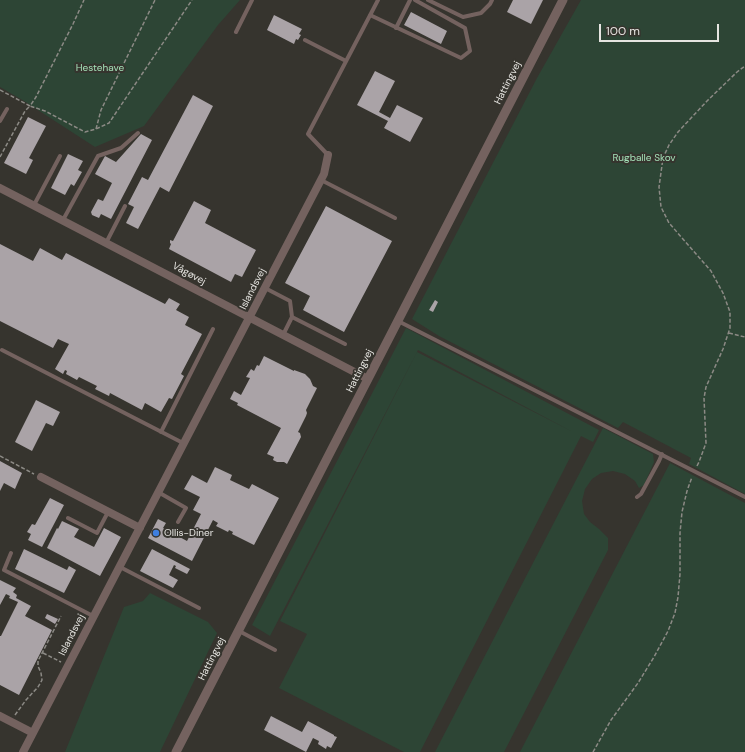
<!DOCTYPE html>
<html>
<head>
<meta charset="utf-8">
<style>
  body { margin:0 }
  #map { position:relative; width:745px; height:752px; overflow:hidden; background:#36342e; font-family:"DM Sans",sans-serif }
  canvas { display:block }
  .scale { position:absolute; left:599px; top:24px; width:120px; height:18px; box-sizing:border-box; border:2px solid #e6e5e1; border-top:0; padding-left:5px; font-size:12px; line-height:14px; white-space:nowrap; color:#e6e5e1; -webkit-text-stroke:3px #36342e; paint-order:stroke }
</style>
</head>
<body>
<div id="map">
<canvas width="745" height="752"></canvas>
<div class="scale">100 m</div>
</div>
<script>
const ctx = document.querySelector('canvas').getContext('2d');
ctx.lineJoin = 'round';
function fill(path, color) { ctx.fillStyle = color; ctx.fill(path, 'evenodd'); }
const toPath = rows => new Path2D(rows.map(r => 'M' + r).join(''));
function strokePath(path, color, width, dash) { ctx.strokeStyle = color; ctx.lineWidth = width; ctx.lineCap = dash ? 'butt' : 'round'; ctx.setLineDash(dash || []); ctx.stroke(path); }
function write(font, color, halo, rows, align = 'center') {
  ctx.font = font + ' "DM Sans",sans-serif'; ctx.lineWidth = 4; ctx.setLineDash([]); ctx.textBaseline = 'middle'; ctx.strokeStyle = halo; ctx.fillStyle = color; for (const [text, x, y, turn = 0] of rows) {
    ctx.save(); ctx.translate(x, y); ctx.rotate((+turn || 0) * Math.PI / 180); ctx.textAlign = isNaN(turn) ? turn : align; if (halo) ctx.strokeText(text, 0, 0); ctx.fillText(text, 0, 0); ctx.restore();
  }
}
fill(toPath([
  [0,0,240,0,218,25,144,126,95,147,24,101,0,87],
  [581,0,745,0,745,494,689,464,691,458,623,422,618,428,439,336,412,319,537,78],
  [406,328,599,430,593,442,581,436,420,752,404,752,279,688,307,634,280,621,417,352,573,432,418,350,270,636,252,625],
  [603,428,653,454,654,462,644,485,639,488,635,481,625,474,613,471,601,473,592,479,585,489,582,501,584,514,590,522,599,529,608,538,608,550,504,752,435,752],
  [670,463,745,503,745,752,520,752],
  [150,593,208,622,217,633,160,752,65,752,124,607,143,601]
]), '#2d4535');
fill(toPath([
  [513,0,543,0,531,24,507,12],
  [411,12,447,31,441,44,404,25],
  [274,15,302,29,299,34,301,35,298,40,296,39,294,44,267,30],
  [375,71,395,81,379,112,390,118,397,105,423,118,410,142,384,128,388,121,357,105],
  [193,95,213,106,169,192,160,187,138,229,126,223,134,207,128,204,142,177,148,180],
  [28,117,46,126,29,158,33,160,26,174,4,163],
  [141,134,152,140,111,219,101,214,99,218,92,215,91,212,98,199,103,201,112,183,95,174,105,156,116,162],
  [68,154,83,161,78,170,82,172,74,186,71,184,65,195,51,188],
  [194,201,211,210,205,223,256,250,242,277,235,274,231,282,169,249,171,244,170,243,170,240,173,241],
  [326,206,392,241,344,332,303,310,310,296,285,283],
  [0,244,33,261,40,248,62,260,66,253,165,304,169,298,180,304,176,310,189,317,185,325,202,334,181,374,184,376,172,399,169,398,161,412,145,403,142,410,110,393,109,396,95,389,97,386,79,377,77,380,66,374,67,371,65,370,63,374,55,369,69,344,58,339,53,348,0,321],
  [435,300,438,302,433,312,429,310],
  [264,356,294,371,294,370,305,374,310,379,313,386,317,388,306,410,307,413,306,416,298,432,300,433,301,437,287,464,284,462,277,462,273,460,274,457,267,454,281,428,237,405,238,403,230,399,234,391,241,395,250,378,246,377,251,369,254,371,257,365,259,366],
  [36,400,60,412,53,426,46,423,32,451,15,442],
  [0,461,22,473,15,489,4,483,0,491],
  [215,467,232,475,230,480,249,489,252,484,279,498,254,545,232,534,233,532,229,530,228,532,216,526,218,523,213,520,192,561,148,538,158,519,166,523,163,528,187,541,201,514,193,510,200,497,184,489,192,475,207,483],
  [50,498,64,505,42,547,28,540,31,534,27,532,32,524,35,525],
  [62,521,79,529,74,537,94,547,104,528,121,537,100,576,47,548,57,528,58,529],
  [24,549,67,570,69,566,76,570,64,593,15,569],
  [152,549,190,569,187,574,175,568,176,566,174,565,169,575,178,580,173,588,140,571],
  [0,580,16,588,13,592,17,595,16,598,31,606,25,616,52,630,19,695,0,685,0,636,1,636,18,602,9,598,10,596,6,594,0,605],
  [47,614,58,619,55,624,45,618],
  [271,716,302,732,308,721,334,735,334,736,337,737,331,748,327,746,326,749,318,744,319,741,313,738,306,752,264,730]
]), '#aaa3a7');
strokePath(toPath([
  [0,90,30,106,36,97,73,24,84,0],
  [96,129,101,110,155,0],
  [0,157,25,111,30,106,45,111,85,132,96,129,109,123,192,0],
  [729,333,745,337],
  [0,456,34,474],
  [697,466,699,462,706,443,704,398,706,387,723,349,730,328,730,312,723,293,711,271,669,223,661,207,659,187,663,158,669,145,678,132,707,101,737,72,745,66],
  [43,653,61,662],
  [15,715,26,700,38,687,42,680,41,673,38,666,38,661,61,616],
  [593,752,611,720,638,683,654,657,668,631,675,613,678,597,680,574,680,533,682,512,687,491,692,477]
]), '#8c8a85', 1.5, [4, 2]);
strokePath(toPath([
  [428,0,463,17,481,13,490,4,492,0],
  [370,15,461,58,470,51,465,28,415,0],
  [396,28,410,0],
  [236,32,252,0],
  [305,40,346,61],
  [0,121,7,109],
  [328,155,308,134,378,0],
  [321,180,395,218],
  [34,205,60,156],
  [63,220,98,156,121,148,138,133],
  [106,243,125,206],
  [265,288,290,301,292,317,345,344],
  [398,321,745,497],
  [283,335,292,317],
  [2,350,183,443],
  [161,432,213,329],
  [158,492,186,508,178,522],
  [637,497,641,494,659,461,662,454],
  [68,518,97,533,108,512],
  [11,553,4,570,93,616],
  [120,567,199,608],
  [239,631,275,650]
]), '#74625f', 4);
strokePath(toPath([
  [0,188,368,379],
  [41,477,140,528],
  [0,716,33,733],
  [23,752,324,174,328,155]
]), '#74625f', 8);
strokePath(toPath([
  [176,752,563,0]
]), '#74625f', 9);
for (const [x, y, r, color] of [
  [156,533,4,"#3f7fe0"]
]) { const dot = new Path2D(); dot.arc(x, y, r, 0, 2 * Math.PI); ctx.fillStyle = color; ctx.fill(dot); strokePath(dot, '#36342e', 1.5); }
write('10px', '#a4e1b8', '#36342e', [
  ["Hestehave",100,68],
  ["Rugballe Skov",644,158]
]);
write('10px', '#e6e5e1', '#36342e', [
  ["Hattingvej",508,83,-63],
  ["Vågøvej",189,274,28],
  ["Islandsvej",253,289,-63],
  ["Hattingvej",360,371,-63],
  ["Islandsvej",72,635,-63],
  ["Hattingvej",212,659,-63]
]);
write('10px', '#e6e5e1', '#36342e', [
  ["Ollis-Diner",164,533]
], 'left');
</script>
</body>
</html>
